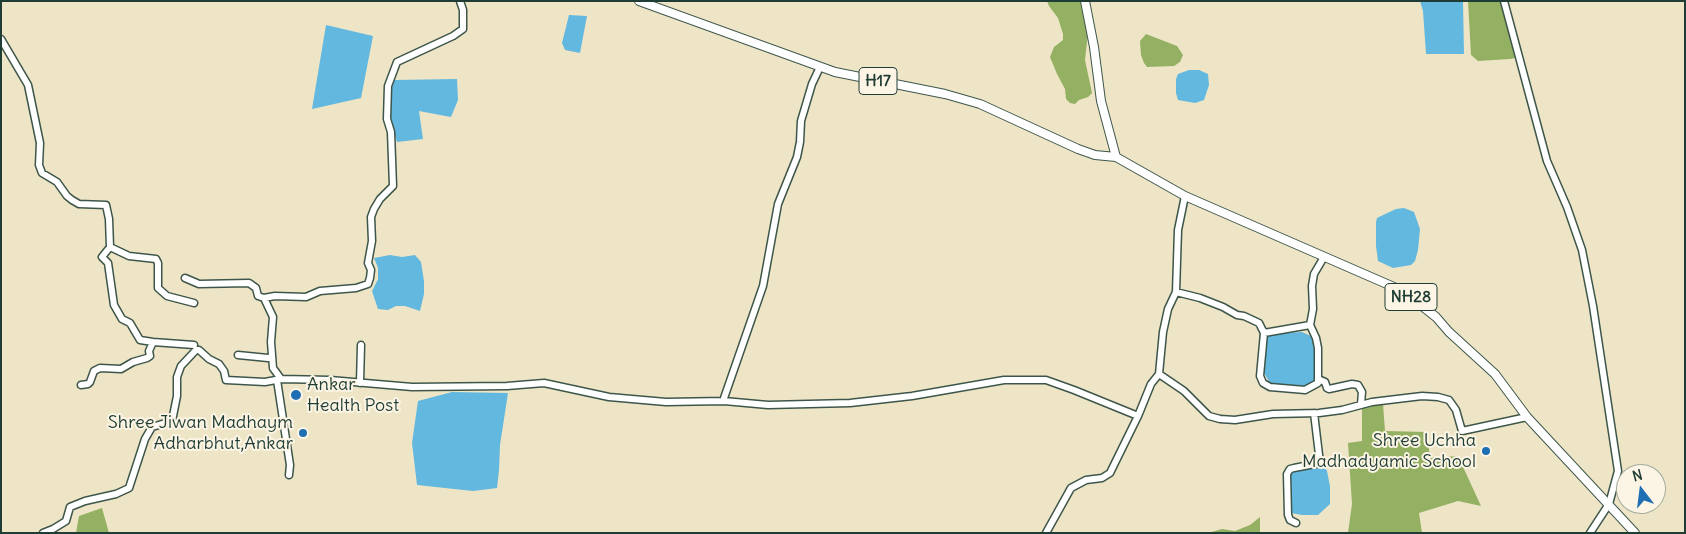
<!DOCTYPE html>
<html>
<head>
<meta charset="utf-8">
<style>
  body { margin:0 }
  #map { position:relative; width:1686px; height:534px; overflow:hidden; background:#eee5c7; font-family:Delius,sans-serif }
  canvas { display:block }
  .frame { position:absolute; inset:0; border:2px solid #1f3d34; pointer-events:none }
  .north { position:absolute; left:1616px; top:464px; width:50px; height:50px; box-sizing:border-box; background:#fcf5e5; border:1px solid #a4ab9e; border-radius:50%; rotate:345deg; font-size:14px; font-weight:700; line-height:20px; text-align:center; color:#1f3d34 }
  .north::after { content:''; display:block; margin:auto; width:18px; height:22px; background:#1f6fb2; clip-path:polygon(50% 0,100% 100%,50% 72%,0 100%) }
</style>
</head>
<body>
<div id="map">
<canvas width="1686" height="534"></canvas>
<div class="frame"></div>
<div class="north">N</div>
</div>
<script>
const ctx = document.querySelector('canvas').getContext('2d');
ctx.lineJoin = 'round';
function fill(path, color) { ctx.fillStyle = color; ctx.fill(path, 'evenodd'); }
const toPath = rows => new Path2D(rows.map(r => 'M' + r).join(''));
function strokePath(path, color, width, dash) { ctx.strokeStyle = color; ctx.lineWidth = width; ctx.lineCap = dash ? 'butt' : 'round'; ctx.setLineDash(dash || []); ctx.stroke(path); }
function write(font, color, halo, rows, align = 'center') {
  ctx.font = font + ' Delius,sans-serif'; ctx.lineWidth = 4; ctx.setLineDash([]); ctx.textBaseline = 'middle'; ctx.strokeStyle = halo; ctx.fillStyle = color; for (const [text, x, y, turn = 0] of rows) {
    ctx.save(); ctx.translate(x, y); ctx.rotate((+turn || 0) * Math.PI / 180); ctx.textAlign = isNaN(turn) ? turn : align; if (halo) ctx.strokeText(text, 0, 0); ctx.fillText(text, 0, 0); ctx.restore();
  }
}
fill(toPath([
  [1047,1,1080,1,1088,33,1085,60,1092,93,1088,97,1079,100,1075,104,1070,103,1066,99,1065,89,1057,74,1050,57,1054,47,1063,40,1063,34,1058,18,1049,6],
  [1468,1,1500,1,1515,58,1510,59,1478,61,1471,55],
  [1146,34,1177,46,1183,55,1180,62,1174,66,1147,67,1144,63,1141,55,1140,41],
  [1383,404,1385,431,1427,432,1430,458,1458,456,1481,506,1458,501,1419,513,1422,533,1348,533,1352,504,1348,443,1362,441,1362,406],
  [102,508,109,533,76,533,79,516],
  [1260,517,1260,533,1208,533,1222,529,1235,531,1250,525]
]), '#94b062');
fill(toPath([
  [1420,1,1463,1,1464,54,1426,54,1423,11],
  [569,15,587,16,580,53,565,50,562,43],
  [326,25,373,36,361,98,312,109],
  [1189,70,1199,70,1208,74,1209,85,1204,100,1195,103,1178,100,1176,93,1176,79,1178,74],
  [457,79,458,100,451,117,419,111,423,139,397,142,389,116,393,80],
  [1404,208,1414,212,1420,229,1418,250,1415,261,1411,265,1393,268,1378,261,1376,246,1376,222,1377,218,1383,215,1396,209],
  [390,255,402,257,415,255,421,262,424,281,424,294,420,311,405,306,396,306,388,310,378,309,372,291,378,279,378,268,374,258],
  [1302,332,1313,337,1316,353,1315,378,1313,382,1303,387,1284,385,1275,385,1270,383,1264,373,1266,341,1269,334],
  [452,392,508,393,500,445,499,470,497,488,473,491,417,485,412,443,418,401],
  [1324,466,1327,471,1330,486,1330,504,1318,515,1302,515,1291,513,1289,472]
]), '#62b8df');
const minor = toPath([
  [1504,1,1547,161,1567,207,1582,250,1593,306,1618,471,1609,504,1590,533],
  [1,39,28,85,40,143,39,165,42,173,57,182,67,196,72,200,79,204,106,205,109,219,110,247,129,256,156,259,158,263,158,288,167,296,194,303],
  [110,247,102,257,108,263,114,305,122,319,130,323,140,340,153,342,194,345],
  [185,278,199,284,249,283,256,288,258,296,264,298,273,317,271,342,273,368,281,379],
  [1176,292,1200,298,1223,307,1237,315,1244,316,1259,323,1264,333,1310,325,1313,309,1312,286,1314,274,1324,257],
  [264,298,275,296,306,297,320,291,356,288,368,284,370,278,371,270,368,263,372,241,371,217,374,209,380,199,393,186,391,132,387,119,388,86,397,62,453,36,463,29,463,10,460,1],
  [1264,333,1260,376,1263,383,1270,387,1305,390,1318,383,1318,348,1316,338,1310,325],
  [238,355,268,358,272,357],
  [1159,374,1184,391,1209,416,1220,419,1235,420,1273,414,1319,413,1342,410,1372,402,1422,396,1438,397,1449,400,1456,410,1462,431,1527,417],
  [1318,379,1325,382,1327,388,1329,389,1352,384,1358,385,1362,392,1361,404],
  [277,380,290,465,289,475],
  [360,383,361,345],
  [81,385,88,384,90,382,94,371,100,368,121,369,133,362,147,358,150,356,149,351,153,342],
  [723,401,763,286,778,204,797,157,800,142,801,121,812,84,820,67],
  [1296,523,1290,520,1288,515,1287,474,1290,469,1294,468,1320,463,1314,413],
  [43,533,53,529,66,521,70,507,85,501,116,494,129,488,145,439,152,427,172,421,177,396,177,377,181,366,196,350,199,350,209,359,219,364,224,371,226,380,265,382,281,379,330,380,412,387,507,386,544,383,609,397,666,402,724,401,768,405,850,403,912,396,1004,380,1046,380,1074,390,1138,416],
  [1046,533,1071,488,1086,480,1102,478,1110,473,1138,416,1151,384,1159,374,1163,332,1168,309,1176,292,1178,230,1185,196]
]);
const major = toPath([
  [639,1,835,72,945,94,980,104,1078,149,1095,155,1116,157,1185,196,1403,291,1436,317,1449,332,1495,374,1527,417,1635,533],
  [1085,1,1094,47,1101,101,1116,157]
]);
strokePath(minor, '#3e564a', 9);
strokePath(major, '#3e564a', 10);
strokePath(minor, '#fff', 6);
strokePath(major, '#fff', 8);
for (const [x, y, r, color] of [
  [296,395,6,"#1f6fb2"],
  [303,433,5,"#1f6fb2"],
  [1486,451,5,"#1f6fb2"]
]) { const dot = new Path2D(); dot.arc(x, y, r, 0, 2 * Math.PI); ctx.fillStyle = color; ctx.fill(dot); strokePath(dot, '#fcf5e5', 2); }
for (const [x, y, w] of [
  [878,81,38],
  [1411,297,52]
]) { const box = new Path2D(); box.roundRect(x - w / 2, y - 13.5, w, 27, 4); ctx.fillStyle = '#fcf5e5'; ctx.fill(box); strokePath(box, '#1f3d34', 1); }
write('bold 16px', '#1f3d34', null, [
  ["H17",878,81],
  ["NH28",1411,297]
]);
write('18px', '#1f3d34', '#fcf5e5', [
  ["Ankar",307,385,"left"],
  ["Health Post",307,406,"left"],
  ["Shree Jiwan Madhaym",293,423],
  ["Adharbhut,Ankar",293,444],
  ["Shree Uchha",1476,441],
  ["Madhadyamic School",1476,462]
], 'right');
</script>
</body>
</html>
